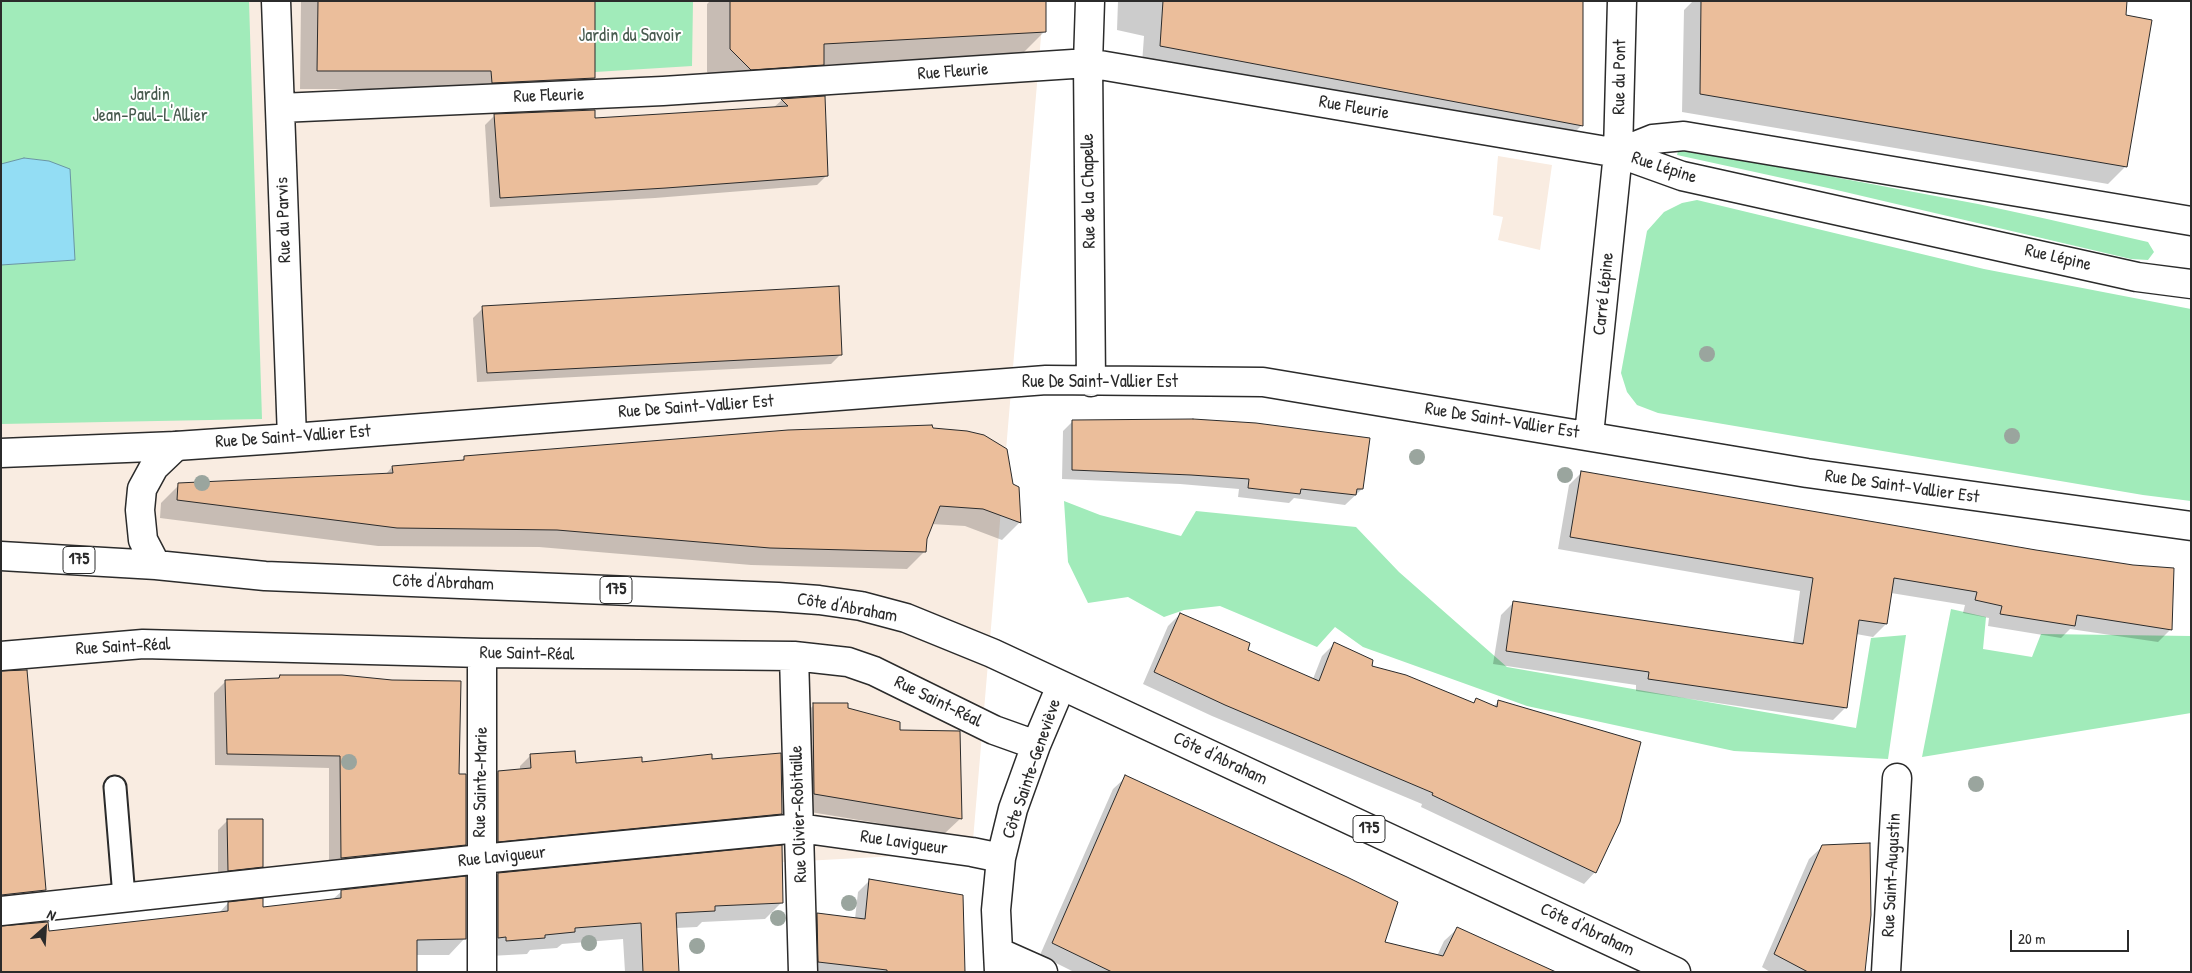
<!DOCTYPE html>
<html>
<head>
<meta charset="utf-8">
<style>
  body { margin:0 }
  #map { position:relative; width:2192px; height:973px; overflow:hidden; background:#fff; font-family:"Patrick Hand",sans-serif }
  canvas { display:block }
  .frame { position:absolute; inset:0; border:2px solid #2b2b2b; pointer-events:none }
  .north { position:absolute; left:20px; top:903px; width:50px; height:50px; -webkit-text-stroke:4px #fff; paint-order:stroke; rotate:26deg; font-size:14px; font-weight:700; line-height:20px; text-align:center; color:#2b2b2b }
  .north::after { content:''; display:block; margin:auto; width:18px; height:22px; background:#2b2b2b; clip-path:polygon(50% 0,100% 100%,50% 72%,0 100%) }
  .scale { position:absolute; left:2010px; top:930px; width:119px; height:22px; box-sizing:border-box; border:2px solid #2b2b2b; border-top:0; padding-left:6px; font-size:15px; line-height:18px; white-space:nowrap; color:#2b2b2b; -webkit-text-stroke:4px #fff; paint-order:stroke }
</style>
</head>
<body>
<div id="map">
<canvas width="2192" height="973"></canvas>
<div class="frame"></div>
<div class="north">N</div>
<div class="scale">20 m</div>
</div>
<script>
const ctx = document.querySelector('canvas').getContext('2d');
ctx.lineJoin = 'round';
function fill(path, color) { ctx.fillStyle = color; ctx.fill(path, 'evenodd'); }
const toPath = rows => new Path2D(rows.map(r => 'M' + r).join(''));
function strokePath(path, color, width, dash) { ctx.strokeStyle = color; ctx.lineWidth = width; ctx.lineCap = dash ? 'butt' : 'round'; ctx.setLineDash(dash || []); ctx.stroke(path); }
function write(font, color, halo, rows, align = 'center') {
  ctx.font = font + ' "Patrick Hand",sans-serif'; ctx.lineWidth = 4; ctx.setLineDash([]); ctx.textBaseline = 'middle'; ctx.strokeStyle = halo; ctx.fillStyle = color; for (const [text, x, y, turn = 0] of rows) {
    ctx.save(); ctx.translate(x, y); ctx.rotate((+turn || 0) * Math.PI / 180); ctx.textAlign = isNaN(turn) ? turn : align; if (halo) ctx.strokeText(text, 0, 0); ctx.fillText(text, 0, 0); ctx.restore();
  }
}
fill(toPath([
  [1,1,1044,1,972,852,1,904],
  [1498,156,1552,165,1540,250,1498,240,1503,217,1493,215]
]), '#f9ece1');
fill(toPath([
  [1,1,249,1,262,419,1,424,1,265,75,260,49,161,25,158,1,164],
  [595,1,693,1,692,66,595,72],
  [1679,148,1978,204,2047,219,2148,242,2154,252,2148,260,2131,259,1828,188,1677,155],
  [1697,200,1984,269,2191,309,2191,501,2143,495,1658,413,1637,405,1627,392,1621,373,1647,231,1664,212,1682,203],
  [1064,501,1100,515,1181,536,1196,511,1356,527,1399,572,1507,667,1856,728,1871,638,1906,635,1888,759,1734,751,1527,706,1363,647,1335,627,1317,647,1220,606,1184,610,1164,617,1128,597,1088,603,1068,562],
  [1951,609,1986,617,1983,649,2032,657,2041,634,2191,636,2191,713,1922,757]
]), '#a1ebba');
const water = toPath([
  [24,158,49,161,70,169,75,260,1,265,1,164,24,158]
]);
fill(water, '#93ddf4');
strokePath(water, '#6996a4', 1);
fill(toPath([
  [301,1,594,1,594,78,576,96,474,89,300,89],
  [710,1,1045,1,1044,32,1022,54,822,65,800,87,727,92,707,72,707,4],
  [1118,1,1582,1,1581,126,1564,143,1142,64,1144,36,1117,30],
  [1693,1,2126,1,2126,166,2108,184,1682,112,1684,10],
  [824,97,827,175,817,185,655,198,490,207,485,125,495,115,594,119,773,108,782,100],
  [483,308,841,354,831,364,477,382,473,318],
  [1073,421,1362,489,1345,505,1294,498,1289,503,1238,497,1239,489,1180,484,1062,479,1063,431],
  [464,458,1012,484,1020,522,1002,540,965,526,931,524,926,538,925,551,907,569,751,565,539,547,378,546,160,518,161,503,179,485,386,474,392,467,461,461],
  [1582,472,2171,629,2158,642,2070,629,2061,638,1988,626,1989,618,1963,613,1965,605,1891,593,1886,624,1873,637,1856,634,1846,707,1833,720,1636,691,1636,685,1493,664,1501,615,1514,602,1793,644,1800,591,1558,549,1569,485],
  [1180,614,1246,650,1313,679,1322,656,1334,644,1371,667,1472,704,1476,700,1493,707,1498,702,1595,872,1584,884,1421,807,1422,804,1212,716,1143,684,1168,626],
  [280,676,392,681,458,775,465,844,453,856,329,870,329,768,215,765,214,693,226,681,277,679],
  [1,691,44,890,28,906,1,909],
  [814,705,847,709,899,732,961,818,944,834,798,810,797,721],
  [531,755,575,765,711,761,780,813,769,825,487,852,487,783,498,772,520,770,520,766],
  [1126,777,1383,943,1437,956,1444,941,1457,929,1553,972,1071,972,1072,971,1040,955,1113,789],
  [228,820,262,866,252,876,218,880,218,830],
  [1823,846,1864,972,1770,972,1762,967,1809,859],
  [498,874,782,902,765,919,702,922,697,927,676,928,679,972,625,972,623,939,562,944,557,948,530,950,527,954,490,956,482,891],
  [870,880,963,972,807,972,805,926,817,914,855,919,858,892],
  [342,891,465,938,449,955,416,955,48,932,219,913,228,903,262,908,332,900]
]), '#0003');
const building = toPath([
  [318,1,595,1,595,78,492,83,491,71,317,71,318,1],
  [730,1,1046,1,1046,32,824,44,824,65,751,70,730,49,730,1],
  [1163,1,1583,1,1583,126,1160,46,1163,1],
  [1701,1,2127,1,2126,15,2152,20,2127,167,1700,94,1701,1],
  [825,96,828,176,666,188,500,198,494,114,595,110,595,118,661,114,788,106,781,99,825,96],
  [839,286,842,355,487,373,482,306,839,286],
  [1193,419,1256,423,1370,438,1363,489,1357,489,1356,495,1301,489,1300,494,1248,488,1249,479,1191,475,1072,470,1072,420,1193,419],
  [932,425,933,428,967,431,984,435,1007,449,1013,484,1019,487,1021,523,983,509,940,506,927,539,926,552,770,548,557,530,397,528,177,500,178,483,393,473,392,466,464,460,464,456,788,430,932,425],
  [1581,471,2036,550,2133,565,2174,568,2172,630,2077,615,2075,626,2000,614,2002,606,1975,600,1977,592,1894,578,1887,624,1859,620,1847,708,1648,679,1649,672,1506,651,1513,601,1803,644,1813,578,1570,537,1581,471],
  [1180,613,1250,643,1248,650,1319,681,1334,642,1373,660,1372,666,1406,675,1474,703,1476,698,1497,707,1498,700,1641,742,1620,822,1596,873,1432,795,1433,793,1225,705,1154,672,1180,613],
  [27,670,46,890,1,895,1,671,27,670],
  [280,675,342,675,392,680,461,681,459,774,466,774,466,845,341,858,340,756,227,754,225,680,279,678,280,675],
  [813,703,848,703,848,708,900,722,900,730,960,731,962,819,814,794,813,703],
  [575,751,576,763,642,757,642,762,712,754,712,759,781,753,782,814,498,842,498,771,531,768,530,754,575,751],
  [1125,775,1347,877,1398,902,1385,942,1443,956,1457,927,1556,972,1112,972,1052,943,1125,775],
  [227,819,263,819,263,867,228,871,227,819],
  [1870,843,1871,915,1865,972,1808,972,1774,954,1822,845,1870,843],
  [782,845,783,903,715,906,715,911,676,913,679,972,643,972,641,923,575,928,575,932,545,935,545,938,506,941,506,937,498,938,498,873,782,845],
  [466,876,466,939,417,940,417,972,1,972,1,926,48,922,49,931,228,911,228,902,263,898,263,907,341,898,341,890,466,876],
  [869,879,963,895,965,972,887,972,887,970,818,962,817,913,865,919,869,879]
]);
fill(building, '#ebbe9b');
strokePath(building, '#2b2b2b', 1);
const service = toPath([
  [115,787,124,897]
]);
const minor = toPath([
  [276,1,292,438],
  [1090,1,1088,63,1091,382],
  [280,108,663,91,1088,63,1618,153,1682,176,2137,277,2191,284],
  [1618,153,1653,139,1684,136,2191,221],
  [1589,435,1618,153,1622,1],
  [1,453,176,446,292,438,1046,380,1263,382,1807,473,2191,526],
  [1,656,143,644,482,653,794,656,848,662,874,671,994,730,1036,745],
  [794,656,803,972],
  [1,911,481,859,799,828,972,852,1001,858],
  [998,952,1043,972],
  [482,972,482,653],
  [999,972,996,910,1001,858,1013,809,1036,745,1061,686],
  [1886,972,1897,778]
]);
const primary = toPath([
  [1,556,156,565,265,576,778,597,819,600,861,606,906,618,992,653,1676,972],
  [156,565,143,540,140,510,142,489,154,467,176,446]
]);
strokePath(service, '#2b2b2b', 25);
strokePath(minor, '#2b2b2b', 31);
strokePath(primary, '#2b2b2b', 31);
strokePath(service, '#fff', 21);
strokePath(minor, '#fff', 28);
strokePath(primary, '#fff', 28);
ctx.fillStyle = '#9aa59e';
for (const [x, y] of [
  [1707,354],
  [2012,436],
  [1417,457],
  [1565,475],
  [202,483],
  [349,762],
  [1976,784],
  [849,903],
  [778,918],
  [589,943],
  [697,946]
]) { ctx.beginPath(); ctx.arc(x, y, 8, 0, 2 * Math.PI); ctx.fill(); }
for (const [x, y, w] of [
  [79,560,32],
  [616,590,32],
  [1369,829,32]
]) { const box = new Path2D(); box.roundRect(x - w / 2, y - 13.5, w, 27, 4); ctx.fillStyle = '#fff'; ctx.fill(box); strokePath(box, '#2b2b2b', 1); }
write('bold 16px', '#2b2b2b', null, [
  ["175",79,560],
  ["175",616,590],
  ["175",1369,829]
]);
write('18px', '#485b4f', '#fff', [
  ["Jardin du Savoir",630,36],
  ["Jardin",150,95],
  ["Jean-Paul-L'Allier",150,116]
]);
write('18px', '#2b2b2b', '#fff', [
  ["Rue Fleurie",953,72,-4],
  ["Rue du Pont",1620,77,-89],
  ["Rue Fleurie",549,96,-2],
  ["Rue Fleurie",1354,108,10],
  ["Rue Lépine",1664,168,18],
  ["Rue de la Chapelle",1089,191,-91],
  ["Rue du Parvis",284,220,-92],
  ["Rue Lépine",2058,258,13],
  ["Carré Lépine",1604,294,-84],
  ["Rue De Saint-Vallier Est",1100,382],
  ["Rue De Saint-Vallier Est",696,407,-4],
  ["Rue De Saint-Vallier Est",1502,421,9],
  ["Rue De Saint-Vallier Est",293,437,-4],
  ["Rue De Saint-Vallier Est",1902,487,8],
  ["Côte d'Abraham",443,583,2],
  ["Côte d'Abraham",847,608,10],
  ["Rue Saint-Réal",123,647,-3],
  ["Rue Saint-Réal",527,654,1],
  ["Rue Saint-Réal",938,702,26],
  ["Côte d'Abraham",1220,759,25],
  ["Côte Sainte-Geneviève",1032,769,-71],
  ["Rue Sainte-Marie",481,782,-89],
  ["Rue Olivier-Robitaille",799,814,-92],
  ["Rue Lavigueur",904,843,8],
  ["Rue Lavigueur",502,857,-6],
  ["Rue Saint-Augustin",1892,875,-87],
  ["Côte d'Abraham",1587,930,25]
]);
</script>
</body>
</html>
